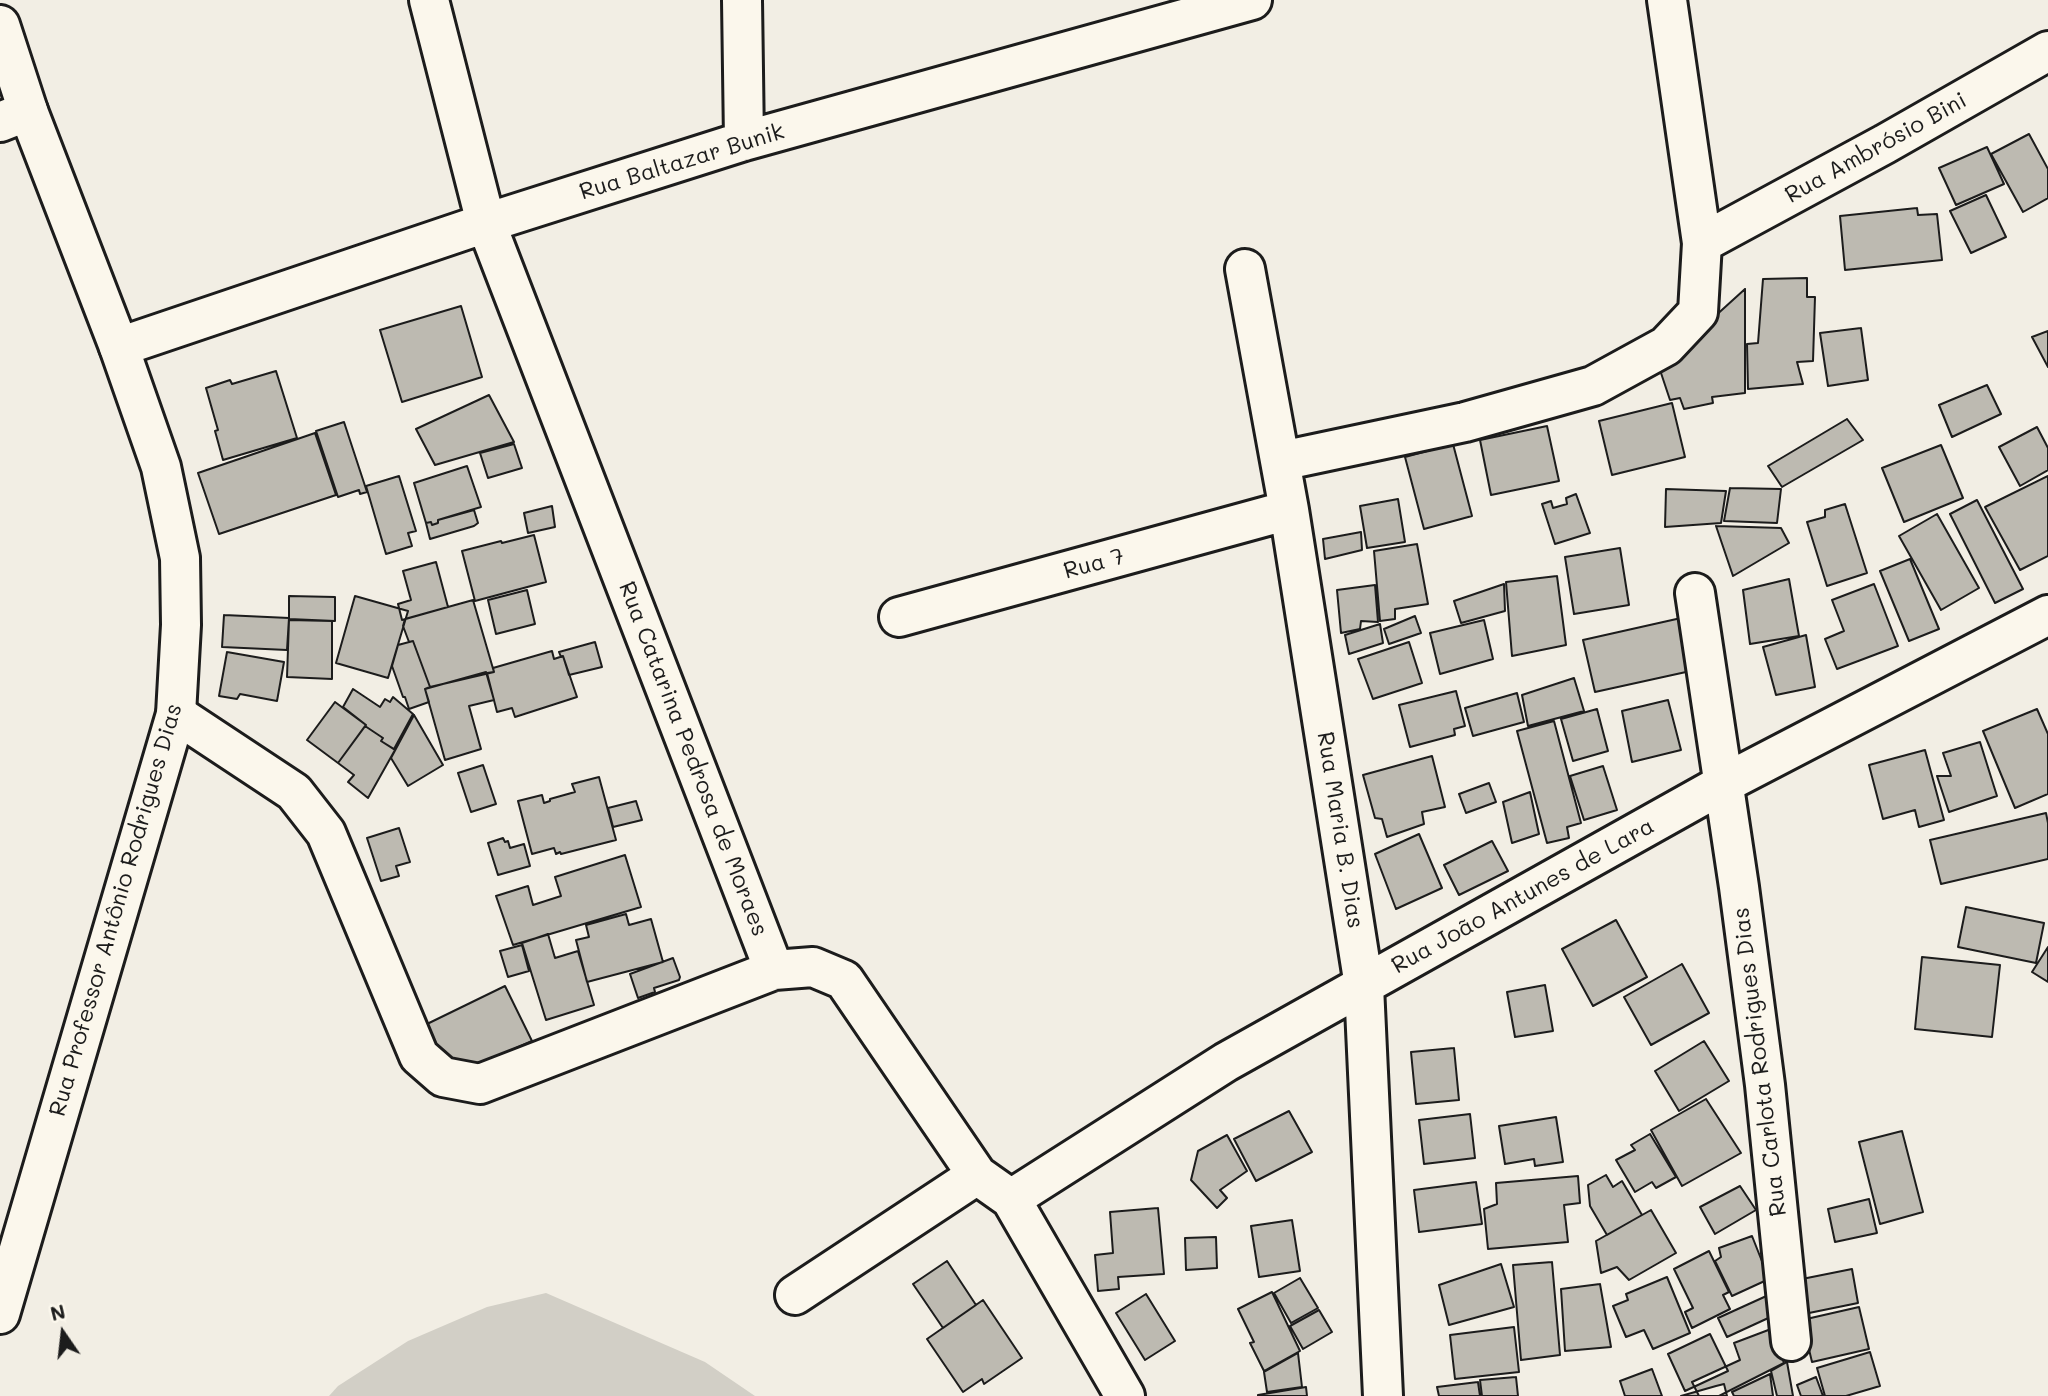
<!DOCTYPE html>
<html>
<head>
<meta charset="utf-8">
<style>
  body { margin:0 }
  #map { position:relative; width:2048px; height:1396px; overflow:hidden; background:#f2eee4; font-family:Mali,sans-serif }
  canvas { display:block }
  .north { position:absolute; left:28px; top:1298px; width:70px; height:70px; -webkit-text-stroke:5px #fbf7ec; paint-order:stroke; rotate:346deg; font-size:19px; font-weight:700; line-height:28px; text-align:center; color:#1c1c1c }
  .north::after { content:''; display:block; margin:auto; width:24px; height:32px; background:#1c1c1c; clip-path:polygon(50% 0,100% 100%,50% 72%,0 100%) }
</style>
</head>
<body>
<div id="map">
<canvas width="2048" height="1396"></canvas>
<div class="north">N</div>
</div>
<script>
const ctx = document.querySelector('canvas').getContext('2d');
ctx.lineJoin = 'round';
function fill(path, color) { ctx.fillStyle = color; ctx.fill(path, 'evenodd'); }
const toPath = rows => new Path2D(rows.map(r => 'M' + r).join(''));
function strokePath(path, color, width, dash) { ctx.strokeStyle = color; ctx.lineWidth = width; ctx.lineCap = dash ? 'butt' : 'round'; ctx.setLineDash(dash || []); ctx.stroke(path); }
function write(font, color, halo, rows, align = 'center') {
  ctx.font = font + ' Mali,sans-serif'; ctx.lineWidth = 5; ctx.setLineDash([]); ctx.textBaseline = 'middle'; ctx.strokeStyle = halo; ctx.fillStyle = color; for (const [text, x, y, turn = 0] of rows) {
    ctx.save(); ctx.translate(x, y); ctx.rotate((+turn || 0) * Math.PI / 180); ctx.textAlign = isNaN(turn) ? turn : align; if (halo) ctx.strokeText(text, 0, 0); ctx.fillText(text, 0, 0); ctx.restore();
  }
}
fill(toPath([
  [546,1293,705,1362,755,1396,329,1396,338,1386,408,1341,487,1307]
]), '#d2cfc6');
const building = toPath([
  [2029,134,2048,169,2048,198,2023,212,1991,154,2029,134],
  [1987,147,2004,184,1956,205,1939,168,1987,147],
  [1986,195,2006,237,1971,253,1950,211,1986,195],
  [1917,208,1918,215,1937,214,1942,260,1845,270,1840,216,1917,208],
  [1807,278,1807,297,1815,297,1813,361,1797,362,1803,384,1748,389,1747,344,1758,343,1763,279,1807,278],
  [1745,289,1745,393,1712,397,1713,403,1684,409,1680,398,1670,400,1659,367,1745,289],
  [461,306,482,377,402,402,380,330,461,306],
  [1861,328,1868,380,1828,386,1820,333,1861,328],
  [2048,331,2048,367,2032,337,2048,331],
  [276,371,297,438,223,460,215,431,218,430,206,388,230,380,232,384,276,371],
  [1987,385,2001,414,1952,437,1939,405,1987,385],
  [489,395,514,442,435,465,416,429,489,395],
  [1672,403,1685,457,1612,475,1599,421,1672,403],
  [1847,419,1863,440,1782,487,1768,466,1847,419],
  [344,422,367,492,360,494,359,490,338,497,316,431,344,422],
  [1547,426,1559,481,1491,495,1480,440,1547,426],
  [2037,427,2048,448,2048,470,2020,486,1999,447,2037,427],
  [315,433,336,495,219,534,198,473,315,433],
  [514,444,522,468,488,478,480,453,514,444],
  [1453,444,1472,516,1424,529,1405,457,1453,444],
  [1941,445,1963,498,1904,522,1882,468,1941,445],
  [467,466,481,507,438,520,438,523,432,525,431,522,426,523,414,483,467,466],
  [399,476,416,531,408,533,412,546,386,554,366,486,399,476],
  [2048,476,2048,556,2020,570,1985,507,2048,476],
  [1730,488,1781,489,1777,523,1724,521,1730,488],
  [1666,489,1726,491,1721,523,1665,527,1666,489],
  [1576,494,1590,533,1555,544,1542,504,1551,501,1553,508,1567,504,1566,498,1576,494],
  [1398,499,1405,542,1367,548,1360,506,1398,499],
  [1977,500,2023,589,1995,603,1950,514,1977,500],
  [1845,504,1867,573,1827,586,1807,522,1825,517,1825,510,1845,504],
  [552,506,555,527,528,533,524,513,552,506],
  [474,510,478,523,474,526,430,539,426,523,431,522,432,525,438,523,438,520,474,510],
  [1937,514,1979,588,1941,610,1899,536,1937,514],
  [1716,526,1781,528,1789,543,1733,576,1716,526],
  [1361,532,1362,550,1325,559,1323,539,1361,532],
  [534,535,546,582,475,601,462,551,501,541,502,543,534,535],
  [1417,544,1428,604,1395,609,1395,619,1380,621,1374,551,1417,544],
  [1620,548,1629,605,1574,614,1565,557,1620,548],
  [1910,559,1939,629,1909,641,1880,571,1910,559],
  [436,562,448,607,402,620,398,604,411,600,403,571,436,562],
  [1557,576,1566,645,1512,656,1506,582,1557,576],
  [1789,579,1799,636,1750,644,1743,590,1789,579],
  [1504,584,1505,611,1461,623,1454,601,1504,584],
  [1874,584,1898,646,1837,669,1825,639,1844,631,1832,600,1874,584],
  [1375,585,1378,622,1361,621,1360,629,1341,633,1337,590,1375,585],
  [527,590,535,624,496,634,488,600,527,590],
  [289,596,335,597,335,621,289,619,289,596],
  [355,596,408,611,388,678,336,663,355,596],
  [473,600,494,672,430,687,413,641,409,642,403,626,405,619,473,600],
  [224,615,289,618,287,650,222,647,224,615],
  [1415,616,1421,633,1389,644,1384,629,1415,616],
  [1681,618,1686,672,1595,692,1583,640,1681,618],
  [289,620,332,621,332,679,287,677,289,620],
  [1484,620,1493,659,1440,674,1430,633,1484,620],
  [1380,624,1383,643,1349,654,1345,635,1380,624],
  [1806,635,1815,687,1776,695,1763,647,1806,635],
  [413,641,430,687,425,689,429,702,409,709,405,697,403,697,392,666,398,645,413,641],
  [595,642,602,667,569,675,563,656,561,657,559,652,595,642],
  [1409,642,1422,683,1373,699,1358,659,1409,642],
  [552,651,554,659,563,656,577,697,515,717,512,708,497,712,487,673,494,672,493,668,552,651],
  [227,652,284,662,277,701,240,694,237,699,219,696,227,652],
  [486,672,494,700,469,706,481,749,445,760,425,689,486,672],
  [1574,678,1584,711,1528,726,1522,695,1574,678],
  [353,689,380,707,385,699,390,702,393,697,413,714,394,749,381,741,383,738,365,726,366,725,343,707,353,689],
  [1456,691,1465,726,1454,729,1455,735,1410,747,1399,705,1456,691],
  [1517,693,1524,722,1473,736,1465,708,1517,693],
  [1668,700,1681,750,1632,762,1622,711,1668,700],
  [335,702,366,725,338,763,307,740,335,702],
  [1597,709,1608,751,1573,761,1561,719,1597,709],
  [2037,709,2048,734,2048,794,2015,808,1983,731,2037,709],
  [414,715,443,765,408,786,391,758,414,715],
  [1554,721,1581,823,1567,827,1569,838,1547,843,1517,731,1554,721],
  [365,726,383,738,381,741,395,750,368,798,348,782,354,775,338,763,365,726],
  [1980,742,1997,796,1949,812,1937,776,1951,776,1943,753,1980,742],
  [1925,750,1944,820,1919,827,1915,810,1883,819,1869,765,1925,750],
  [1432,756,1445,807,1422,812,1424,824,1387,837,1382,819,1375,818,1363,775,1432,756],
  [483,765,496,804,471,812,458,773,483,765],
  [1603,766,1617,810,1584,820,1570,776,1603,766],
  [599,777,616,840,561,854,560,852,556,854,554,848,532,854,518,801,542,795,544,803,550,801,550,799,575,792,572,784,599,777],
  [1489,783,1496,802,1466,813,1459,794,1489,783],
  [1530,792,1539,834,1512,843,1503,802,1530,792],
  [636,801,642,820,613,827,608,808,636,801],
  [2046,813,2048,823,2048,859,1941,884,1930,840,2046,813],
  [399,828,410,862,396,866,399,876,381,881,367,838,399,828],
  [1419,834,1442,888,1396,909,1375,854,1419,834],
  [503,838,505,842,508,841,510,848,524,844,530,866,498,875,488,843,503,838],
  [1492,841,1508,871,1459,895,1444,865,1492,841],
  [625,855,641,907,513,945,496,896,528,886,533,905,561,896,555,877,625,855],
  [1966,907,2044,923,2036,963,1958,947,1966,907],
  [626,914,629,925,651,919,663,962,587,982,576,940,589,937,586,925,626,914],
  [1616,920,1647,977,1593,1006,1562,949,1616,920],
  [548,934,555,958,578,951,594,1005,546,1020,522,943,548,934],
  [522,945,529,971,508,977,500,951,522,945],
  [2048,947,2048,982,2032,972,2048,947],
  [1922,957,2000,965,1992,1037,1915,1029,1922,957],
  [673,958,680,977,679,980,654,988,655,992,638,998,630,974,673,958],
  [1682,964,1709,1013,1651,1045,1624,997,1682,964],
  [1545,985,1553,1031,1515,1037,1507,992,1545,985],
  [505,986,532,1041,453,1076,449,1073,427,1024,505,986],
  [1704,1041,1729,1081,1679,1111,1655,1071,1704,1041],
  [1454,1048,1459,1100,1416,1104,1411,1052,1454,1048],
  [1706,1099,1741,1153,1682,1186,1651,1130,1706,1099],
  [1289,1111,1312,1152,1256,1181,1234,1139,1289,1111],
  [1470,1114,1475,1158,1424,1164,1419,1120,1470,1114],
  [1556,1117,1563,1162,1535,1166,1534,1159,1505,1164,1499,1126,1556,1117],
  [1902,1131,1923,1212,1880,1224,1859,1142,1902,1131],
  [1650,1134,1676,1177,1656,1188,1652,1182,1635,1192,1616,1160,1635,1150,1631,1145,1650,1134],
  [1227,1135,1247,1171,1220,1190,1227,1198,1217,1208,1191,1180,1198,1151,1227,1135],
  [1606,1175,1613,1187,1622,1181,1642,1215,1607,1235,1590,1206,1588,1185,1606,1175],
  [1578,1176,1580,1203,1564,1205,1568,1242,1488,1249,1484,1209,1497,1204,1496,1183,1578,1176],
  [1476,1182,1482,1224,1419,1232,1414,1190,1476,1182],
  [1740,1186,1756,1210,1715,1234,1700,1207,1740,1186],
  [1869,1199,1877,1233,1835,1242,1828,1209,1869,1199],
  [1158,1208,1164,1274,1118,1277,1119,1289,1098,1291,1095,1255,1113,1253,1110,1212,1158,1208],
  [1651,1210,1676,1253,1629,1280,1617,1267,1601,1273,1596,1241,1651,1210],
  [1292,1220,1300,1271,1259,1277,1251,1226,1292,1220],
  [1752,1236,1769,1279,1732,1296,1715,1261,1721,1257,1719,1248,1752,1236],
  [1216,1237,1217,1268,1186,1270,1185,1238,1216,1237],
  [1709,1251,1729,1292,1723,1295,1730,1309,1692,1328,1685,1312,1693,1308,1674,1269,1709,1251],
  [947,1261,976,1305,943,1328,913,1284,947,1261],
  [1552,1262,1560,1355,1521,1360,1513,1265,1552,1262],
  [1501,1264,1514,1307,1449,1325,1439,1285,1501,1264],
  [1852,1269,1858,1303,1809,1313,1802,1279,1852,1269],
  [1667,1277,1690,1333,1653,1349,1644,1330,1626,1337,1613,1306,1628,1300,1626,1294,1667,1277],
  [1300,1278,1318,1308,1291,1323,1274,1293,1300,1278],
  [1600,1284,1611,1347,1565,1351,1561,1289,1600,1284],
  [1272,1292,1300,1351,1264,1371,1250,1343,1254,1342,1238,1309,1272,1292],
  [1773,1293,1777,1314,1727,1337,1718,1318,1773,1293],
  [1146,1294,1175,1341,1145,1360,1116,1313,1146,1294],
  [983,1300,1022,1358,984,1384,982,1379,963,1392,927,1339,983,1300],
  [1859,1307,1869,1349,1812,1362,1802,1320,1859,1307],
  [1319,1310,1332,1332,1303,1349,1290,1326,1319,1310],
  [1514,1327,1519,1372,1455,1379,1450,1335,1514,1327],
  [1771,1329,1784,1363,1719,1396,1699,1396,1692,1382,1740,1360,1734,1343,1771,1329],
  [1710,1334,1728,1371,1685,1391,1668,1354,1710,1334],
  [1870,1352,1880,1386,1846,1396,1825,1396,1817,1368,1870,1352],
  [1298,1353,1302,1387,1267,1392,1264,1372,1298,1353],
  [1787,1362,1793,1396,1777,1396,1771,1371,1787,1362],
  [1652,1369,1662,1396,1625,1396,1620,1381,1652,1369],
  [1770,1374,1773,1396,1734,1396,1732,1392,1770,1374],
  [1516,1377,1518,1396,1482,1396,1480,1380,1516,1377],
  [1816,1377,1823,1396,1801,1396,1797,1385,1816,1377],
  [1478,1382,1480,1396,1439,1396,1437,1387,1478,1382],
  [1724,1384,1727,1396,1681,1396,1716,1386,1724,1384],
  [1306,1387,1307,1396,1258,1396,1258,1395,1306,1387]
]);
fill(building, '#bdbab1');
strokePath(building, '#1c1c1c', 2);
const minor = toPath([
  [429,0,486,223,774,970],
  [742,0,744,141],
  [0,122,28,111],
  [1702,243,1885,144,2048,51],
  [1245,269,1289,510,1364,986,1383,1396],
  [119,347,486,223,744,141,1252,0],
  [1281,461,1465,422,1593,386,1666,346,1698,312,1702,243,1667,0],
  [1695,593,1739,887,1765,1085,1791,1341],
  [899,617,1289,510],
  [176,714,294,792,326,833,419,1056,443,1077,480,1084,774,970,813,967,844,980,977,1175,1011,1199,1125,1396],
  [1011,1199,1226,1062,1723,784,2048,615],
  [795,1295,977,1175]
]);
const secondary = toPath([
  [0,25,28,111,119,347,161,467,180,558,181,625,176,714,0,1314]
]);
strokePath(minor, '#1c1c1c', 44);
strokePath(secondary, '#1c1c1c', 44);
strokePath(minor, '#fbf7ec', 38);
strokePath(secondary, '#fbf7ec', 38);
write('23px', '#1c1c1c', '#fbf7ec', [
  ["Rua Ambrósio Bini",1876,148,-29],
  ["Rua Baltazar Bunik",682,162,-17],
  ["Rua 7",1094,564,-15],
  ["Rua Catarina Pedrosa de Moraes",693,759,69],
  ["Rua Maria B. Dias",1340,830,81],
  ["Rua João Antunes de Lara",1523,896,-29],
  ["Rua Professor Antônio Rodrigues Dias",116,910,-74],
  ["Rua Carlota Rodrigues Dias",1760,1062,-97]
]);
</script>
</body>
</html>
